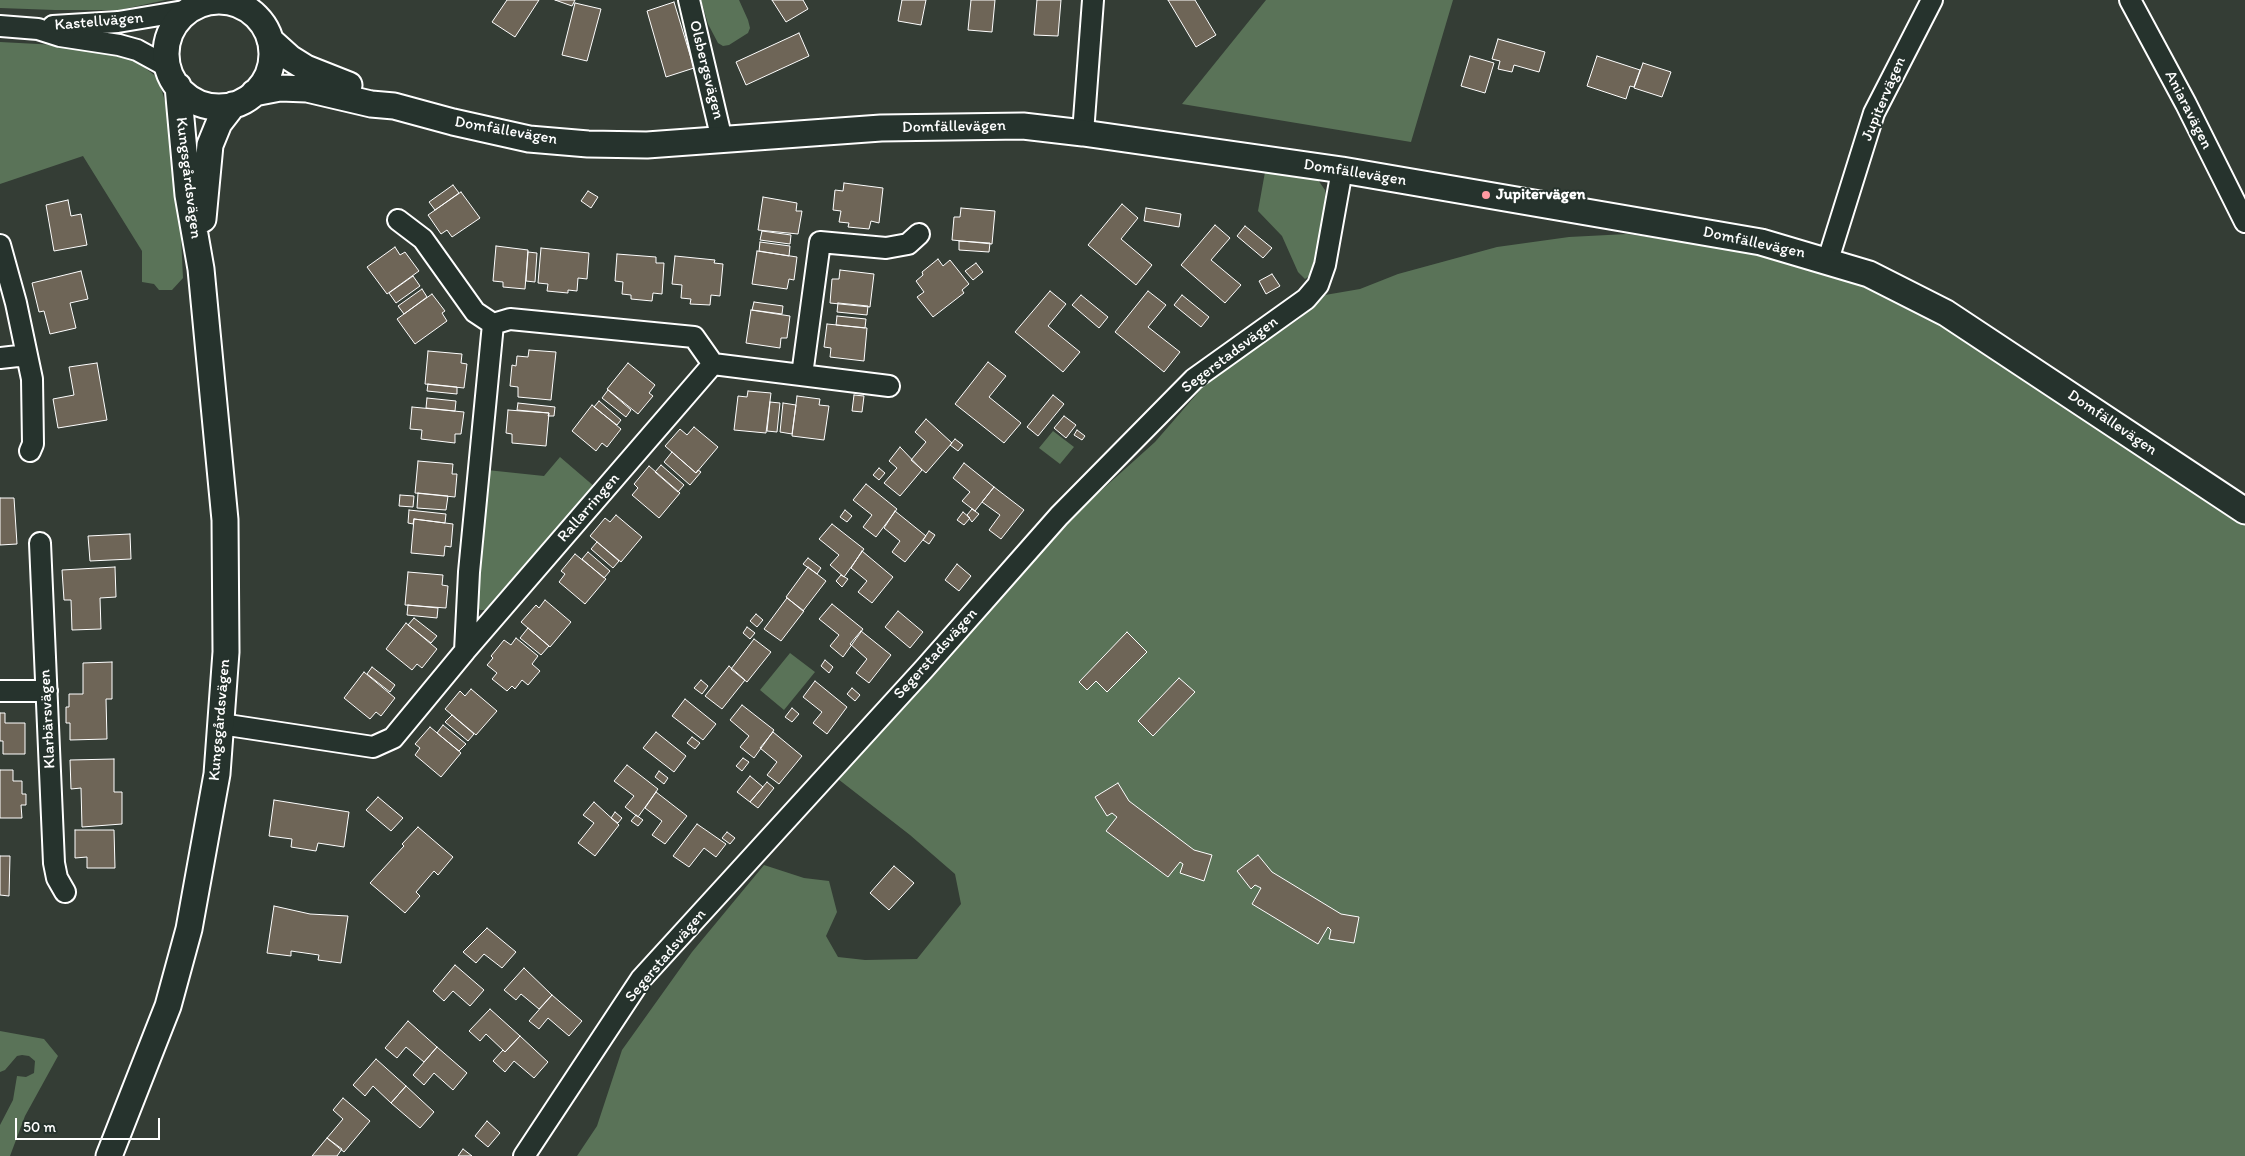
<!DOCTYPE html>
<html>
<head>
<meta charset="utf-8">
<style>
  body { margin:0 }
  #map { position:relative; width:2245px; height:1156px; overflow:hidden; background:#343d35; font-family:Itim,sans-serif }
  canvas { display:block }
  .scale { position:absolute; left:15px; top:1118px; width:145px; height:22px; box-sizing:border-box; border:2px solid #fff; border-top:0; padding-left:6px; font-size:15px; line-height:18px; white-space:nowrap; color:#fff; -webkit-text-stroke:4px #26332d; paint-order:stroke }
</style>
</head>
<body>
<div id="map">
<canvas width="2245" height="1156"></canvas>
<div class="scale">50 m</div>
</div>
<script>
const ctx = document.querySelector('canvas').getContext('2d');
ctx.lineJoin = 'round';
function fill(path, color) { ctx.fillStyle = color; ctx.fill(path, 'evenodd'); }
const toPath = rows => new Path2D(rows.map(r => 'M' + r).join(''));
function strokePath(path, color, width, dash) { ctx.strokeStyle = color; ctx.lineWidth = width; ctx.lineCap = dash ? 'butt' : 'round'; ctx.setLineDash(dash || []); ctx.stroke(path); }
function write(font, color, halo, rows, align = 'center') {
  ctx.font = font + ' Itim,sans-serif'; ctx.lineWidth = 4; ctx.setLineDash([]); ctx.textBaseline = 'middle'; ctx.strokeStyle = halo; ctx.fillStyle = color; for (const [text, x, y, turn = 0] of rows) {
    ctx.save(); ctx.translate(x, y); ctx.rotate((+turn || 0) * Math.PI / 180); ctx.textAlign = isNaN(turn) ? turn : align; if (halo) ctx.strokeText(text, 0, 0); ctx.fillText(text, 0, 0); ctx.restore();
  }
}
fill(toPath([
  [0,0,166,0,119,10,55,10,0,8],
  [701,0,739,0,748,20,750,28,748,33,729,45,723,46,718,43,708,24],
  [1266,0,1453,0,1411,142,1182,104],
  [0,42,95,47,131,57,158,78,167,108,177,155,183,278,172,290,159,290,154,284,142,282,142,251,83,156,0,184],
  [1265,172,1318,180,1325,190,1327,203,1315,262,1311,275,1305,279,1298,272,1282,236,1258,211],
  [1627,234,1746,251,1807,267,1864,287,1920,312,1973,342,2245,523,2245,1156,577,1156,597,1126,622,1050,692,952,764,865,804,878,829,881,837,912,826,936,838,957,865,960,917,959,961,904,955,874,910,835,838,779,1075,514,1155,442,1208,381,1299,319,1325,295,1360,289,1398,274,1497,247,1569,237],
  [1053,431,1074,447,1060,464,1039,448],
  [560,457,595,487,487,610,480,610,476,604,487,470,544,476],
  [790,653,815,672,784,710,760,690],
  [0,1031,44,1039,58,1056,25,1116,10,1156,0,1156,0,1125,13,1100,17,1076,26,1077,34,1073,35,1061,29,1056,22,1055,17,1056,5,1070,0,1072]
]), '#5a7358');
const building = toPath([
  [507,0,539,0,515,37,492,22,507,0],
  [555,0,575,0,572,6,555,0],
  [772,0,803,0,808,9,786,22,772,0],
  [902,0,926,0,921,25,898,21,902,0],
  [971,0,995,0,992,32,968,30,971,0],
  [1037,0,1061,0,1058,36,1034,35,1037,0],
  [1168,0,1195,0,1216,35,1196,47,1168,0],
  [674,2,694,68,666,77,647,11,674,2],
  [575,3,601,9,587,61,562,55,575,3],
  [799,33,809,56,746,85,736,62,799,33],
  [1498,39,1545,52,1539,72,1514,65,1512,72,1498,69,1500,61,1492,59,1498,39],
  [1470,56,1494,63,1485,93,1461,86,1470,56],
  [1597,56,1640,70,1634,87,1630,86,1626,99,1587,86,1597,56],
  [1643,63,1671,72,1662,97,1634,88,1643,63],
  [844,183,883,188,879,223,871,221,869,229,848,227,849,223,839,222,841,211,833,210,835,190,843,191,844,183],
  [453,185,459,193,435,210,429,202,453,185],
  [588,191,598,197,591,208,581,201,588,191],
  [461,192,480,218,452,237,447,230,441,234,428,215,461,192],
  [763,197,797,203,796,211,802,211,798,234,758,230,763,197],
  [68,200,71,216,81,214,87,245,54,251,46,205,68,200],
  [1122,204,1138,218,1121,239,1152,265,1136,285,1088,245,1122,204],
  [961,208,995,211,992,244,952,240,954,217,960,217,961,208],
  [1146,208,1181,214,1179,227,1144,221,1146,208],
  [1215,225,1230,238,1211,260,1241,285,1225,303,1181,265,1215,225],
  [1245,226,1272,248,1263,258,1237,236,1245,226],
  [762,231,791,235,790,244,760,240,762,231],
  [959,241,990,243,989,252,959,250,959,241],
  [760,242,790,246,789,256,759,251,760,242],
  [496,246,528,250,525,289,503,287,503,282,493,281,496,246],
  [395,247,400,255,405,252,419,271,387,294,367,267,395,247],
  [541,248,589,253,587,279,578,278,577,291,568,290,568,293,547,291,548,284,538,283,541,248],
  [757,251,797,257,794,280,789,279,787,289,752,284,757,251],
  [528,252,537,253,535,282,526,281,528,252],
  [617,254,656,257,656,263,664,263,662,294,653,293,652,301,631,299,631,295,622,294,623,282,615,281,617,254],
  [675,256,715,260,714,263,723,264,720,296,711,295,710,305,690,304,691,299,681,298,682,285,672,284,675,256],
  [938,259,943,266,950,260,969,284,962,290,964,293,933,317,917,297,924,292,916,281,923,275,922,272,938,259],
  [976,263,983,272,973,280,965,271,976,263],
  [840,270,874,274,870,307,830,303,832,279,839,279,840,270],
  [81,271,88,299,70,303,76,328,50,334,44,311,39,312,32,283,81,271],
  [1272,274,1280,286,1266,294,1259,281,1272,274],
  [413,276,420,286,396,303,389,293,413,276],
  [422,289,427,297,404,314,398,306,422,289],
  [1050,291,1066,304,1048,326,1080,352,1063,372,1015,332,1050,291],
  [1148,291,1166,305,1148,327,1180,352,1164,372,1115,332,1148,291],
  [432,294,445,311,442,313,447,321,415,344,397,319,432,294],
  [1081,295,1108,317,1099,328,1072,305,1081,295],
  [1182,295,1209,317,1201,327,1174,305,1182,295],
  [754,302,783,306,782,314,752,310,754,302],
  [838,303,868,306,867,315,837,312,838,303],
  [751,310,790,316,787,338,781,338,780,348,746,343,751,310],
  [837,316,866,319,865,328,836,325,837,316],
  [827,324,867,328,864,361,830,357,831,348,824,347,827,324],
  [529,350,556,352,551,400,518,397,518,387,510,386,512,365,516,366,517,356,528,357,529,350],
  [428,351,462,354,461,363,467,364,464,388,425,384,428,351],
  [988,362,1006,376,989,397,1021,423,1004,443,955,404,988,362],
  [97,363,107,420,58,428,53,399,74,395,69,367,97,363],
  [628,363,655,385,649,393,653,396,638,414,607,389,628,363],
  [428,384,457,387,457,394,427,391,428,384],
  [608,390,631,410,626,417,602,398,608,390],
  [748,391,771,393,766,433,734,430,738,396,747,397,748,391],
  [854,395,864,396,862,412,852,411,854,395],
  [1053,395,1064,404,1038,436,1027,427,1053,395],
  [797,396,820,399,819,405,829,406,824,440,792,436,797,396],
  [427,398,456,401,455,411,426,408,427,398],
  [599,401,621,420,617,425,594,407,599,401],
  [770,402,780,403,777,432,767,431,770,402],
  [518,403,555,407,554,416,548,416,549,413,517,410,518,403],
  [783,403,796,405,792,434,780,432,783,403],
  [592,405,621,429,607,447,602,443,596,451,572,431,592,405],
  [412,407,464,412,461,434,455,434,455,443,421,439,422,430,410,429,412,407],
  [508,410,549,413,546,446,512,443,512,434,506,433,508,410],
  [1064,416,1076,425,1066,438,1054,428,1064,416],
  [926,419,952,443,926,473,911,460,926,442,915,432,926,419],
  [694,427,718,447,696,473,665,446,680,429,687,435,694,427],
  [1077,430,1085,436,1082,440,1074,435,1077,430],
  [955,439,963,445,958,451,950,445,955,439],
  [900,447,922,470,900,496,884,483,897,468,889,461,900,447],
  [672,452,696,473,698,470,701,472,690,485,664,462,672,452],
  [418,461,453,464,452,474,457,474,455,497,415,493,418,461],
  [964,463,994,487,975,511,962,501,970,492,953,478,964,463],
  [661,465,684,485,678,492,655,472,661,465],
  [649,466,680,493,659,518,632,495,638,488,634,484,649,466],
  [879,468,885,473,879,480,873,475,879,468],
  [866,484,897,509,876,537,863,527,872,515,853,500,866,484],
  [994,487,1024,510,1001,539,989,530,1000,515,982,502,994,487],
  [418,493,448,496,446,510,417,508,418,493],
  [400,495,414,496,413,507,399,506,400,495],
  [0,498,14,498,17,544,0,545,0,498],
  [972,509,979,514,972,522,967,515,972,509],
  [409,510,446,514,445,523,414,519,413,524,408,523,409,510],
  [845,510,852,516,847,522,840,517,845,510],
  [895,511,926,536,905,562,892,552,900,541,884,528,895,511],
  [963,512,970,518,964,525,957,520,963,512],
  [616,515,642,537,621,562,590,536,605,518,610,522,616,515],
  [414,519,453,524,451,547,445,546,444,556,411,553,414,519],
  [832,524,864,549,844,577,830,565,839,555,819,539,832,524],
  [929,531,935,535,929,544,923,540,929,531],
  [130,534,131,559,90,561,88,536,130,534],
  [597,542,619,561,613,568,591,549,597,542],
  [862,551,893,577,872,603,858,592,867,581,851,568,862,551],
  [588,552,610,571,604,578,582,559,588,552],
  [575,554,606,579,585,604,559,582,565,574,561,571,575,554],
  [808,558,821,568,817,574,803,564,808,558],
  [957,564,971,576,959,591,945,580,957,564],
  [115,567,116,597,100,598,101,629,72,630,71,600,64,600,62,570,115,567],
  [808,567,826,581,803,611,786,597,808,567],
  [408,572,443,575,442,585,448,586,446,608,405,605,408,572],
  [841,575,848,579,842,587,836,581,841,575],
  [787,598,804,611,781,641,764,629,787,598],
  [545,600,571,622,550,647,521,622,536,605,539,608,545,600],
  [832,604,863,629,843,657,830,646,839,635,819,619,832,604],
  [408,605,438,608,437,618,407,615,408,605],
  [898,611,923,632,910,648,885,627,898,611],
  [756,614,763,620,757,627,750,621,756,614],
  [414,618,437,636,431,643,408,625,414,618],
  [406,623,437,649,422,668,417,664,412,670,386,649,406,623],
  [747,627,755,633,750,639,743,633,747,627],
  [528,628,549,646,541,655,520,638,528,628],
  [861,631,891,655,869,683,856,673,867,659,850,644,861,631],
  [1127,632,1147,652,1107,692,1096,681,1087,690,1079,682,1127,632],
  [516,638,538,656,532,664,540,671,528,685,522,680,515,689,512,686,507,691,492,679,497,673,487,665,493,658,491,656,504,640,511,645,516,638],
  [754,639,771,652,747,682,731,669,754,639],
  [825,660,833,667,829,673,821,666,825,660],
  [112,662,112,699,106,699,107,739,70,740,70,723,66,723,66,707,69,707,69,694,83,694,83,663,112,662],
  [729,666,745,680,722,709,705,696,729,666],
  [372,667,395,685,390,692,367,674,372,667],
  [364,672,395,698,381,716,376,712,370,719,344,698,364,672],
  [1179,678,1195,692,1153,736,1138,721,1179,678],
  [701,680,708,686,702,694,694,688,701,680],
  [815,681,847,707,827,734,813,723,822,712,803,697,815,681],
  [852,688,860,695,855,701,847,694,852,688],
  [471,689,497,711,476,735,445,709,460,691,465,696,471,689],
  [685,699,716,724,703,740,672,716,685,699],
  [742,705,774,730,754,758,740,747,749,736,730,720,742,705],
  [792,708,799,714,792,722,785,717,792,708],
  [0,713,5,713,5,723,25,723,25,754,3,754,3,741,0,741,0,713],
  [452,715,474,734,468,741,445,722,452,715],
  [443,725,466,744,459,751,437,733,443,725],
  [430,727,461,753,441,777,415,755,420,748,415,744,430,727],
  [656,732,686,756,674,772,643,748,656,732],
  [773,732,802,756,779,784,767,775,777,762,760,748,773,732],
  [692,737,700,743,695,749,687,743,692,737],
  [743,758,749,762,742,771,736,766,743,758],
  [114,759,114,792,122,792,122,824,82,827,81,788,71,789,70,760,114,759],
  [627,765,658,789,638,817,625,807,634,796,614,781,627,765],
  [0,770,13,770,13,781,22,781,22,794,26,794,26,805,21,805,22,818,0,818,0,770],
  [659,771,668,778,664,784,655,777,659,771],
  [750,776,763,787,750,802,737,792,750,776],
  [767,782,774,788,758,808,750,802,767,782],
  [1118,783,1129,801,1194,850,1212,855,1204,881,1180,873,1183,864,1180,862,1168,877,1106,831,1117,817,1112,813,1107,816,1095,797,1118,783],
  [656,792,687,816,665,844,652,835,662,821,645,808,656,792],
  [378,797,403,818,391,831,366,810,378,797],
  [274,800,349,812,344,847,318,843,316,851,291,847,292,839,269,836,274,800],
  [594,802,619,825,595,856,578,843,594,823,583,815,594,802],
  [615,812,622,818,618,823,611,818,615,812],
  [636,815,643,820,638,826,631,821,636,815],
  [697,824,726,844,716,857,704,848,689,867,673,856,697,824],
  [418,827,453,857,438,875,434,871,416,892,420,896,405,913,370,883,404,846,402,844,418,827],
  [75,830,114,830,115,868,87,868,87,857,75,858,75,830],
  [727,832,735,838,730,844,722,838,727,832],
  [1258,855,1272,872,1341,914,1359,917,1354,943,1329,939,1331,930,1328,927,1318,944,1252,904,1261,888,1255,885,1251,889,1237,871,1258,855],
  [0,856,10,856,9,896,0,895,0,856],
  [894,866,914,883,889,910,870,893,894,866],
  [274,906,310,914,348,916,341,963,318,960,319,955,291,951,291,956,267,953,274,906],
  [487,928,516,952,502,968,484,954,476,963,463,952,487,928],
  [455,965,484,990,470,1006,453,991,444,1001,433,991,455,965],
  [524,968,552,995,539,1009,521,994,516,1000,504,990,524,968],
  [552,995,582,1021,569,1036,548,1018,539,1029,529,1021,552,995],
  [490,1009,520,1036,505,1052,486,1034,480,1041,469,1031,490,1009],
  [408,1021,437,1047,424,1062,406,1047,397,1058,385,1048,408,1021],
  [520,1036,548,1062,534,1078,514,1061,505,1072,493,1061,503,1050,505,1052,520,1036],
  [437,1047,467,1073,453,1090,434,1073,424,1085,413,1075,437,1047],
  [376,1059,406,1086,391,1103,373,1086,365,1096,353,1085,376,1059],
  [406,1086,434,1112,420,1128,391,1103,406,1086],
  [343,1098,370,1121,344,1152,327,1138,343,1119,333,1110,343,1098],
  [487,1121,500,1133,488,1147,475,1136,487,1121],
  [327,1138,342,1149,337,1156,312,1156,327,1138],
  [463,1149,472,1156,458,1156,463,1149]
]);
fill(building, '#6e6557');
strokePath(building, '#fff', 1);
const minor = toPath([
  [689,0,722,140],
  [2130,0,2186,104,2245,222],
  [0,26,38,29,60,36,119,45,137,50,168,67],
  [53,26,118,22,190,10],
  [1083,133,1093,0],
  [398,220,423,239,475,312,493,324],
  [0,245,16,303,32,379,33,444,30,451],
  [1828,260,1874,113,1932,0],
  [0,358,27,355],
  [713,364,889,386],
  [802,375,820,242,886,248,908,244,919,234],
  [40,543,54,863,57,878,65,892],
  [0,691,47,691],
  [221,724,373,747,393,738,465,651,469,572,493,324,510,319,694,337,713,364,465,651],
  [524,1156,641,979,924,669,1059,516,1194,379,1306,299,1318,285,1325,265,1342,170]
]);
const tertiary = toPath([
  '166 54a53 53 0 1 1 106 0a53 53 0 1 1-106 0Z',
  [270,40,290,58,306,68,349,85],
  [254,93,280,88,307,89,371,104,394,106,453,122,529,139,588,144,647,145,881,128,1023,126,1083,133,1342,170,1761,242,1869,274,1946,313,2245,511],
  [203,219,210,145,219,123,233,105],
  [109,1156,168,1006,189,929,217,774,226,652,225,520,201,269,188,195,178,86]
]);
strokePath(minor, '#fff', 24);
strokePath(tertiary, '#fff', 29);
strokePath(minor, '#26332d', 20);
strokePath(tertiary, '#26332d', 25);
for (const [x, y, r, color] of [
  [1486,195,5,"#ff9aa2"]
]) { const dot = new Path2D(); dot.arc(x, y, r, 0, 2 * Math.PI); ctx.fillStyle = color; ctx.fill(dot); strokePath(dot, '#26332d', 2); }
write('16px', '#fff', '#26332d', [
  ["Kastellvägen",99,22,-5],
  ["Olsbergsvägen",706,70,76],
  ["Jupitervägen",1884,99,-67],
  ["Aniaravägen",2188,110,63],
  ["Domfällevägen",954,127,-1],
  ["Domfällevägen",506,131,10],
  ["Domfällevägen",1355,173,9],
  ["Kungsgårdsvägen",188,178,83],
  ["Domfällevägen",1754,243,12],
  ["Segerstadsvägen",1230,355,-37],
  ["Domfällevägen",2112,423,34],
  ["Rallarringen",589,508,-49],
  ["Segerstadsvägen",936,654,-48],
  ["Klarbärsvägen",48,719,-93],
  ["Kungsgårdsvägen",220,720,-85],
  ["Segerstadsvägen",666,956,-50]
]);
write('bold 16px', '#fff', '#26332d', [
  ["Jupitervägen",1496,195]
], 'left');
</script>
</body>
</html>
